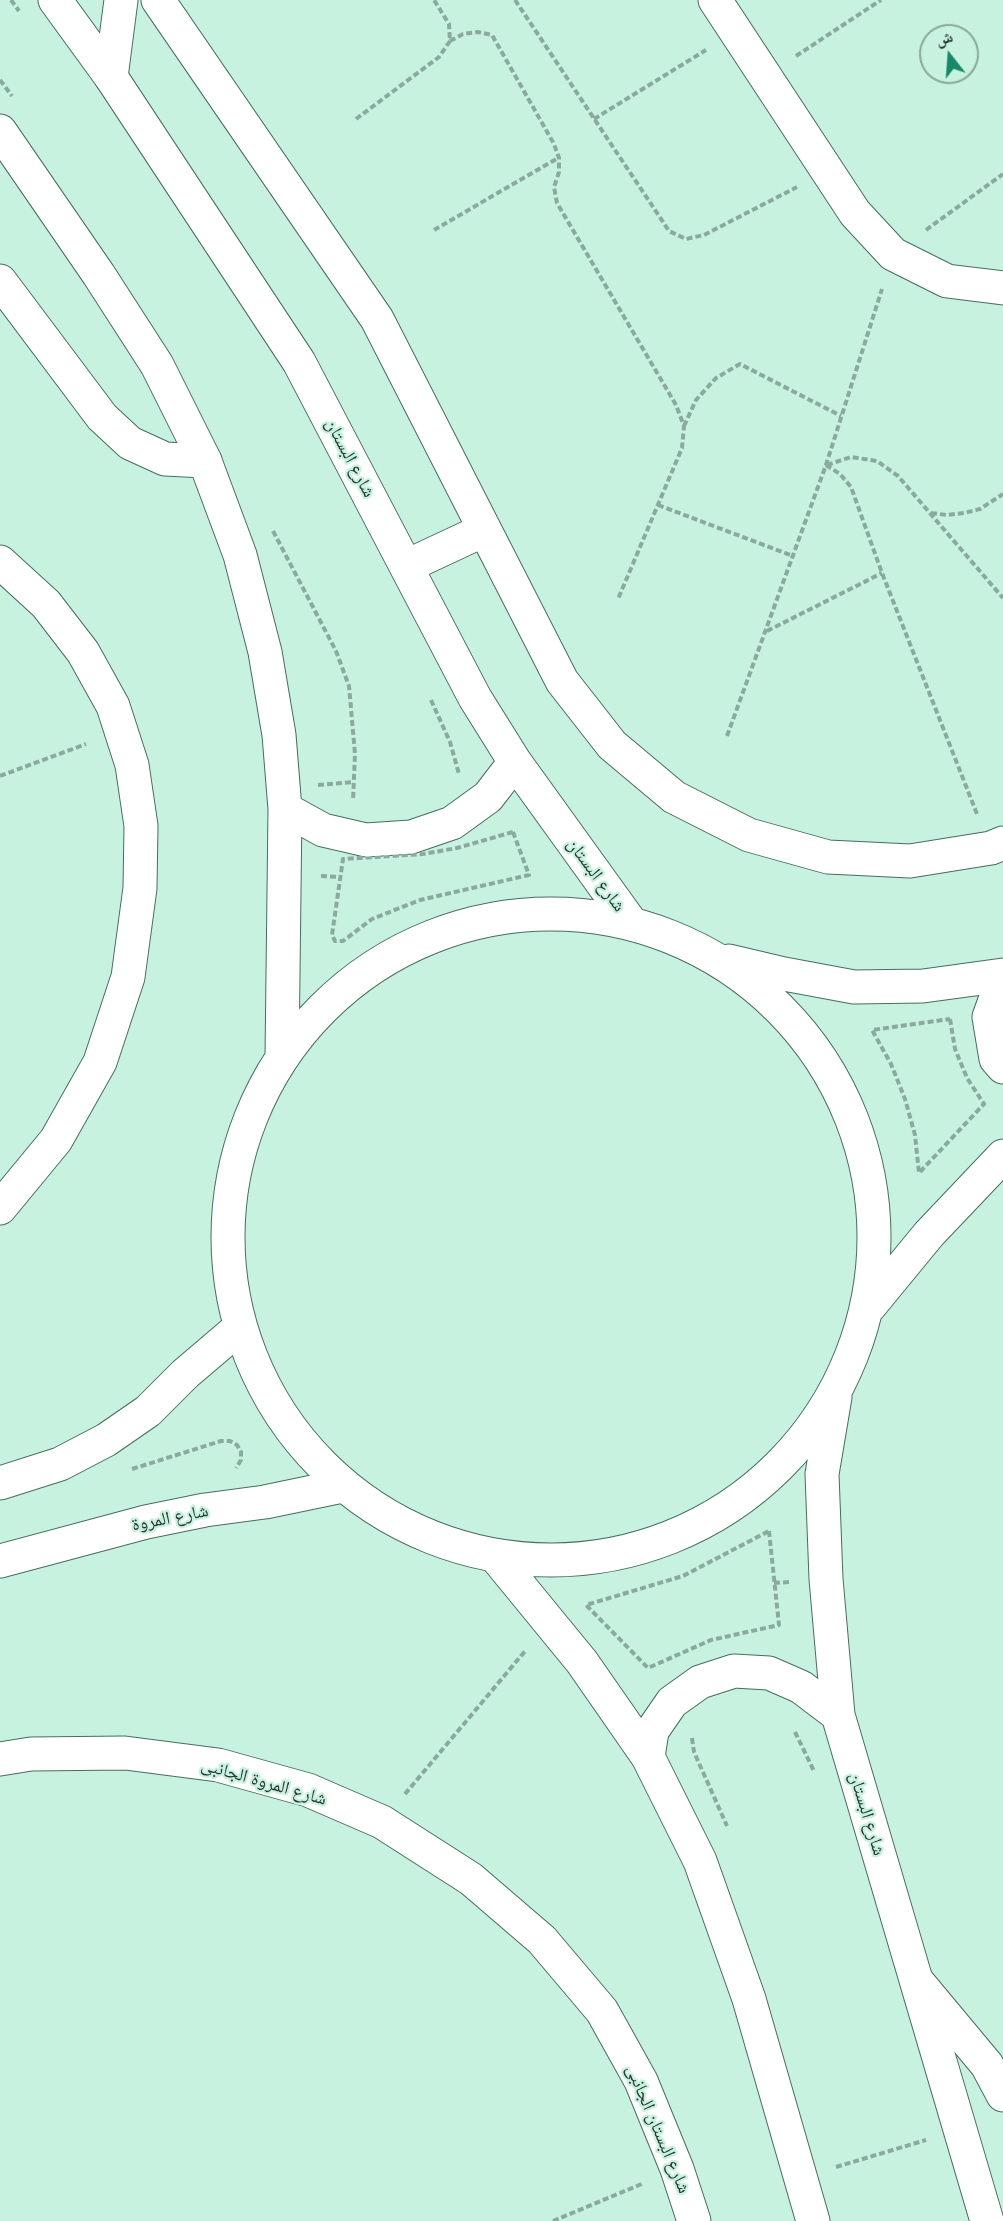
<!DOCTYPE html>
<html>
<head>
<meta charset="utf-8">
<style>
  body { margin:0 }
  #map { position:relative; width:1003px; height:2221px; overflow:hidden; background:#c8f2e0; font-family:Montserrat,"Noto Naskh Arabic",sans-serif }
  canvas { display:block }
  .north { position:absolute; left:919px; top:24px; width:60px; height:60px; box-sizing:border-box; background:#c8f2e0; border:2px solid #88a89a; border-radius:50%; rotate:343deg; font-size:16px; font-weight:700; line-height:24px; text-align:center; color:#283832 }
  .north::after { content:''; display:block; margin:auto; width:21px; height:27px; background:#178969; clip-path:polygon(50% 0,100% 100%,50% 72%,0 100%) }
</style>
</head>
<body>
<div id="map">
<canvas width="1003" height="2221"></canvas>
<div class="north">ش</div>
</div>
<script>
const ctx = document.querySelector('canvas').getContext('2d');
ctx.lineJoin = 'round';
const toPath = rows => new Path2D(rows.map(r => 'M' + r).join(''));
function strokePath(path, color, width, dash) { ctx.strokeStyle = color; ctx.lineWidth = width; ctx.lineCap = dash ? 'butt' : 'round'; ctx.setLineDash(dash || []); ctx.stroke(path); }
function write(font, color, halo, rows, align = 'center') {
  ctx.font = font + ' Montserrat,"Noto Naskh Arabic",sans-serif'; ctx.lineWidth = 4.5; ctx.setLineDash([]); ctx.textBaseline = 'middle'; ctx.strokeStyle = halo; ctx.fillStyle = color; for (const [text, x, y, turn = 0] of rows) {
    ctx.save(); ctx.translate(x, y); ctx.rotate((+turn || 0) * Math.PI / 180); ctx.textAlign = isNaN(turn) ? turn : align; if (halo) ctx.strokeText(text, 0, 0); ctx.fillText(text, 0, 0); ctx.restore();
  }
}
const street = toPath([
  [158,0,377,319,562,681,612,745,674,797,749,835,828,857,910,861,991,848,1003,843],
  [715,0,855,213,893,254,947,281,1003,288],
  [111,77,121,0],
  [0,281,102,417,130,443,165,459,205,461],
  [0,562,46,604,83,652,113,706,132,765,141,826,140,888,128,977,100,1062,56,1140,0,1208],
  [0,1759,31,1754,125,1753,218,1765,308,1790,382,1822,471,1879,542,1940,602,2011,641,2081,677,2169,694,2221],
  [917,1981,987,2065,1003,2095]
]);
const secondary = toPath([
  [55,0,111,77,299,362,475,698,515,762,631,923],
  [0,131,99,275,157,365,205,461,240,555,265,652,279,735,285,809,282,1057],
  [407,566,484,530],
  [285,809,323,830,366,840,411,837,452,823,488,797,515,762],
  '228 1237a323 323 0 1 1 646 0a323 323 0 1 1-646 0Z',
  [729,961,784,974,854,987,923,986,1003,975],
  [1003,978,989,1017,996,1059,1003,1067],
  [869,1307,929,1234,1003,1156],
  [835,1397,822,1474,826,1579,838,1715,987,2221],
  [0,1483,60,1464,106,1440,148,1411,185,1374,239,1328],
  [496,1557,582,1662,648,1757,700,1861,749,1999,813,2221],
  [0,1561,146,1522,205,1510,265,1502,342,1486],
  [648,1757,652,1731,672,1702,700,1682,734,1671,769,1673,801,1687,838,1715]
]);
strokePath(street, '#476d5e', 35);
strokePath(secondary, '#476d5e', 35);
strokePath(toPath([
  [11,0,19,11],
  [515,0,669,231,686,239,704,235,797,187],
  [450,41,463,34,478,32,492,35,554,144,559,158,559,172,554,187,557,203,676,405,684,426,682,448,618,599],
  [796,56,881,0],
  [0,80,12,96],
  [356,119,439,57,450,41,449,24,434,0],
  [594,119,706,50],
  [434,230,558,158],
  [926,230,1003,174],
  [684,426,696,400,716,378,740,364,841,416],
  [826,465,840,474,851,487,882,573,977,814],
  [827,465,851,457,877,461,898,476,1003,598],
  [658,505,793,556],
  [931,513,947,515,964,513,980,509,1003,494],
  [273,531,336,651,349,686,355,754,353,800],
  [767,631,882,573],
  [431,700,450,742,459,774],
  [727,736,826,465,882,289],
  [0,776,86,744],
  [318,785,353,782],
  [513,832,529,875,420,900,372,919,343,941,335,941,332,935,343,859,423,854,457,848,513,832],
  [321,876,339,877],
  [950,1019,955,1049,967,1078,984,1104,919,1173,915,1135,905,1099,891,1064,872,1030,950,1019],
  [132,1469,221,1441,230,1441,237,1445,241,1452,241,1460,236,1468],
  [769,1531,779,1625,711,1640,648,1668,586,1605,683,1576,769,1531],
  [774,1583,789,1582],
  [795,1732,814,1771],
  [692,1738,694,1752,727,1826],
  [405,1794,526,1650],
  [836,2167,926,2140],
  [553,2221,644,2183]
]), '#8aaa9d', 4, [6, 3]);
strokePath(street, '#fff', 33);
strokePath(secondary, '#fff', 33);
write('18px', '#283832', '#c8f2e0', [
  ["شارع البستان",350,458,62],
  ["شارع البستان",596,875,54],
  ["شارع المروة",170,1518,-11],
  ["شارع المروة الجانبى",264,1782,16],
  ["شارع البستان",867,1814,73],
  ["شارع البستان الجانبى",658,2129,67]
]);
</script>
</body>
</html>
